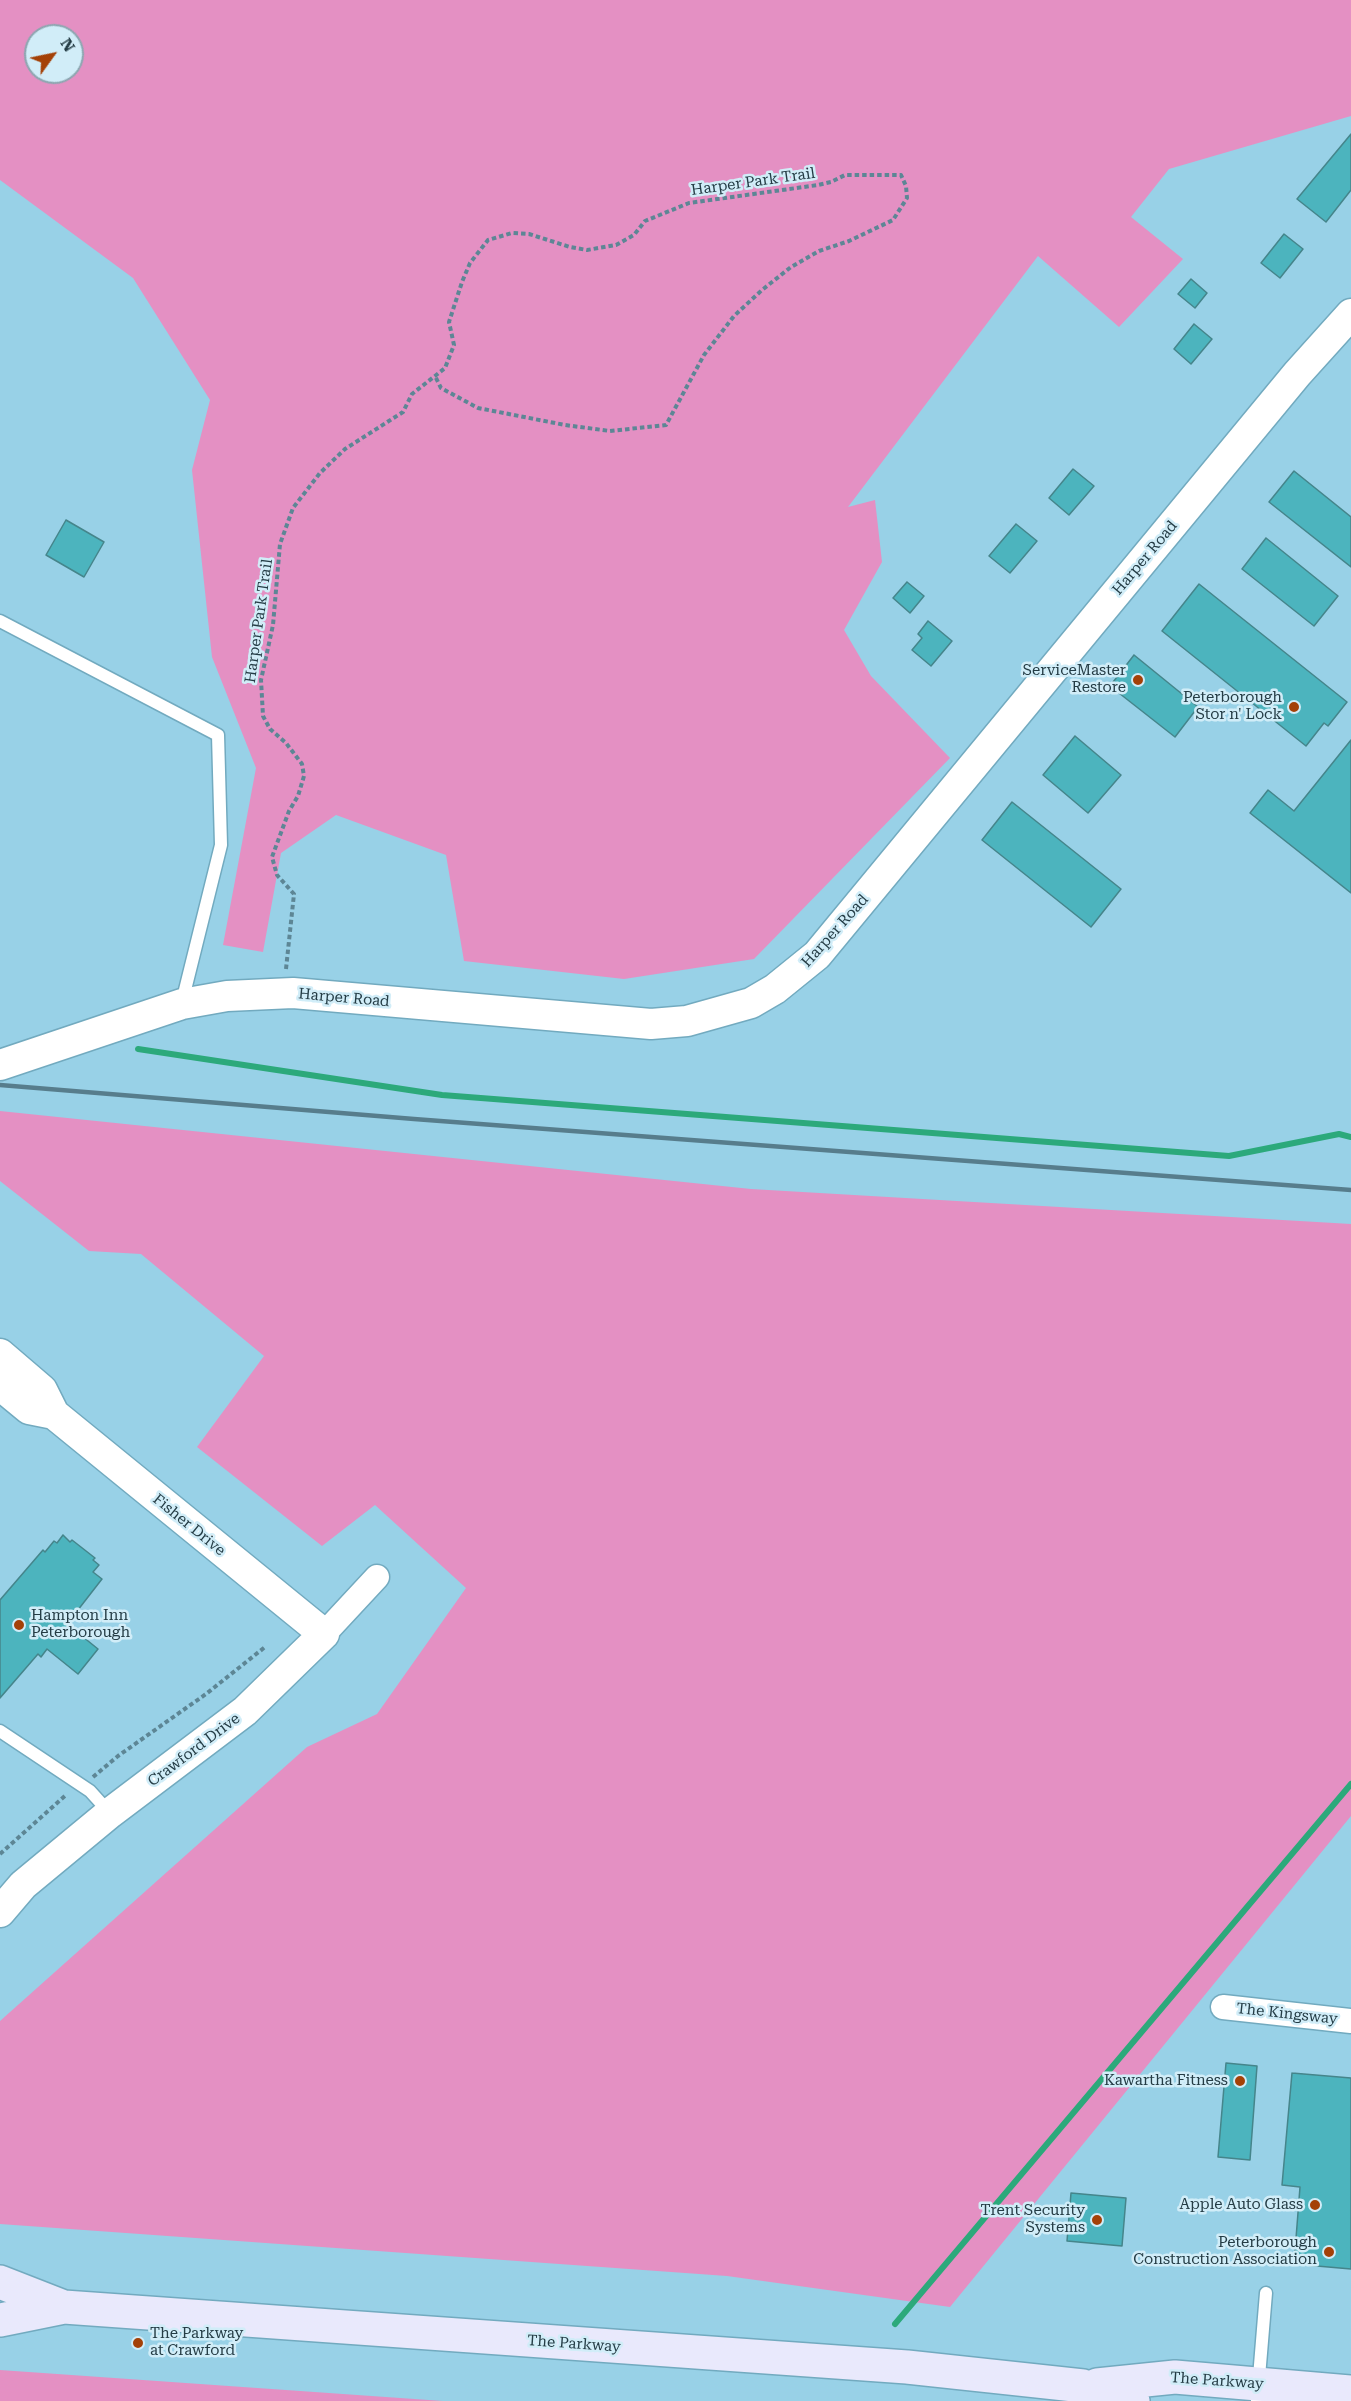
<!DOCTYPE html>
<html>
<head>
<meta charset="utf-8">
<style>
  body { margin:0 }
  #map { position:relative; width:1351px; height:2401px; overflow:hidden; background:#98d1e7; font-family:"Roboto Serif",serif }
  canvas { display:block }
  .north { position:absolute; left:24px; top:24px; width:60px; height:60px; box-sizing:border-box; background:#d1edf8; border:2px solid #8ca6b0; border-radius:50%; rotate:57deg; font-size:16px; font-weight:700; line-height:24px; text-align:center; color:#243c45 }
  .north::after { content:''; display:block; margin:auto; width:21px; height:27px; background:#a44107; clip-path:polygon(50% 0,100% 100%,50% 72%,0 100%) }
</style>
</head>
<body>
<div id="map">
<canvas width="1351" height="2401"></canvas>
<div class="north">N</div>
</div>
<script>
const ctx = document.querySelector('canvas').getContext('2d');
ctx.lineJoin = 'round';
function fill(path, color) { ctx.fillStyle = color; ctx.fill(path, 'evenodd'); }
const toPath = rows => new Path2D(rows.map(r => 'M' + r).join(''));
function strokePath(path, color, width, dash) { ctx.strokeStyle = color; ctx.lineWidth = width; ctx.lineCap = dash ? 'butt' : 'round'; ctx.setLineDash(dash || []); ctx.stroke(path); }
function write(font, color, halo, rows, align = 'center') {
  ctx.font = font + ' "Roboto Serif",serif'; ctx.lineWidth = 5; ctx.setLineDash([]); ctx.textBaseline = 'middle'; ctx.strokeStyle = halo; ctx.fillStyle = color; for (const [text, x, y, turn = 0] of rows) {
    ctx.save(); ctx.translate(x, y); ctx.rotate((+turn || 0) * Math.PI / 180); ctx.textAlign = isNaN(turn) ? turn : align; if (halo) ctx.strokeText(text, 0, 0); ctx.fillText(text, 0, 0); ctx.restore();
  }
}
fill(toPath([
  [0,0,1351,0,1351,116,1169,169,1131,217,1183,259,1119,327,1038,256,848,507,875,500,882,562,844,630,871,676,950,758,754,959,624,979,464,961,446,855,336,815,281,853,263,952,223,945,256,768,212,657,192,470,210,400,133,278,0,180],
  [36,36,72,36,72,72,36,72],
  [0,1111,751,1189,1351,1224,1351,1816,950,2307,727,2276,0,2224,0,2021,307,1747,377,1714,466,1588,375,1505,322,1546,197,1447,264,1356,141,1254,89,1251,0,1181],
  [0,2370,443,2401,0,2401]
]), '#e490c3');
strokePath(toPath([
  [138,1049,442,1095,1229,1156,1339,1134,1351,1137],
  [895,2324,1351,1784]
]), '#2ca97b', 6);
const building = toPath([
  [1351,134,1351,190,1326,222,1297,199,1351,134],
  [1284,234,1303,249,1280,278,1261,263,1284,234],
  [1191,279,1207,293,1195,308,1178,294,1191,279],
  [1194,324,1212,339,1191,364,1174,349,1194,324],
  [1073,469,1094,486,1069,515,1049,498,1073,469],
  [1294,471,1351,517,1351,567,1269,502,1294,471],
  [66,520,104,542,84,577,46,555,66,520],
  [1016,524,1037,541,1010,573,989,556,1016,524],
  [1266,538,1338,596,1314,626,1242,569,1266,538],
  [907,582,924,596,910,613,893,598,907,582],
  [1199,584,1347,702,1328,726,1324,723,1306,746,1162,631,1199,584],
  [928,621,952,641,931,666,912,650,922,638,918,634,928,621],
  [1134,655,1198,707,1175,737,1110,686,1134,655],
  [1075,736,1121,775,1088,813,1043,775,1075,736],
  [1351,740,1351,893,1250,813,1268,790,1294,811,1351,740],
  [1012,802,1121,889,1091,927,982,840,1012,802],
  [63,1535,70,1542,72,1540,95,1558,93,1560,99,1565,93,1572,102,1579,67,1624,98,1649,78,1674,47,1649,41,1657,38,1654,0,1698,0,1600,43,1550,45,1552,54,1541,57,1543,63,1535],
  [1226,2063,1257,2066,1250,2160,1218,2157,1226,2063],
  [1292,2073,1351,2078,1351,2269,1294,2264,1300,2187,1282,2185,1292,2073],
  [1071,2193,1126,2198,1122,2246,1067,2241,1071,2193]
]);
fill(building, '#4cb4be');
strokePath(building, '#45858b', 1.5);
const service = toPath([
  [0,621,218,735,221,845,182,1002],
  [0,1731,90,1791,109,1812],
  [1257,2401,1266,2293]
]);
const minor = toPath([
  [324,1634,377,1577],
  [1223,2007,1351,2021]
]);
const tertiary = toPath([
  [0,1065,182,1004,227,996,293,993,651,1024,687,1021,751,1003,775,989,817,955,1297,374,1351,314],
  [0,1354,42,1390,54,1414,324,1634,245,1711,110,1813,23,1885,0,1912],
  [0,1385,29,1409,54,1414]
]);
const secondary = toPath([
  [0,2282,64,2307],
  [0,2320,64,2307,907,2367,1083,2386,1133,2401],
  [1097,2385,1175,2377,1351,2392]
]);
strokePath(service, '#72aabf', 15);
strokePath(minor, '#72aabf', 27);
strokePath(tertiary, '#72aabf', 33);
strokePath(secondary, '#72aabf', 36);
strokePath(toPath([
  [286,969,294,894,277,875,272,857,289,811,298,796,304,776,302,764,286,743,270,729,263,716,261,680,273,625,280,544,293,508,320,473,345,449,403,412,412,394,435,376,445,368,454,345,449,322,462,282,470,263,488,240,512,233,529,234,570,247,587,250,616,245,634,235,645,221,689,203,818,185,831,182,845,175,901,175,906,186,907,198,893,220,849,241,819,251,791,267,762,290,734,316,704,355,666,425,610,431,565,425,478,408,441,388,435,376],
  [93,1777,118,1756,206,1694,265,1647],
  [0,1854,67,1794]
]), '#5d8695', 4, [4.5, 3]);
strokePath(service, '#fff', 12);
strokePath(minor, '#fff', 24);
strokePath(tertiary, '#fff', 30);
strokePath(secondary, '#e9e9fc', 33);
strokePath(toPath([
  [0,1085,414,1119,1351,1190]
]), '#577d8c', 4.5);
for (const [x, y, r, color] of [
  [1138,680,6,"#a44107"],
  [1294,707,6,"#a44107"],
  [19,1625,6,"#a44107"],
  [1240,2081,6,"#a44107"],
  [1315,2205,6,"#a44107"],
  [1097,2220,6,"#a44107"],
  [1329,2252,6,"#a44107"],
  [138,2343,6,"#a44107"]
]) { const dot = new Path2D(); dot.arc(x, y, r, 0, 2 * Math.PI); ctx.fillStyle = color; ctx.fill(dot); strokePath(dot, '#d1edf8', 2); }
write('15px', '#243c45', '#d1edf8', [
  ["Harper Park Trail",753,182,-8],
  ["Harper Road",1145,558,-50],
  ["Harper Park Trail",259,621,-82],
  ["Harper Road",835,931,-48],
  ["Harper Road",344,998,5],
  ["Fisher Drive",189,1525,39],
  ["Crawford Drive",194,1750,-37],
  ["The Kingsway",1287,2014,6],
  ["The Parkway",574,2344,4],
  ["The Parkway",1217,2381,4]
]);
write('15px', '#243c45', '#d1edf8', [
  ["ServiceMaster",1126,671],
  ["Restore",1126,688],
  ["Peterborough",1282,698],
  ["Stor n' Lock",1282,715],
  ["Hampton Inn",31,1616,"left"],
  ["Peterborough",31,1633,"left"],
  ["Kawartha Fitness",1228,2081],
  ["Apple Auto Glass",1303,2205],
  ["Trent Security",1085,2211],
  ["Systems",1085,2228],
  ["Peterborough",1317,2243],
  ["Construction Association",1317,2260],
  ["The Parkway",150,2334,"left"],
  ["at Crawford",150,2351,"left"]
], 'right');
</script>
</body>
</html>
